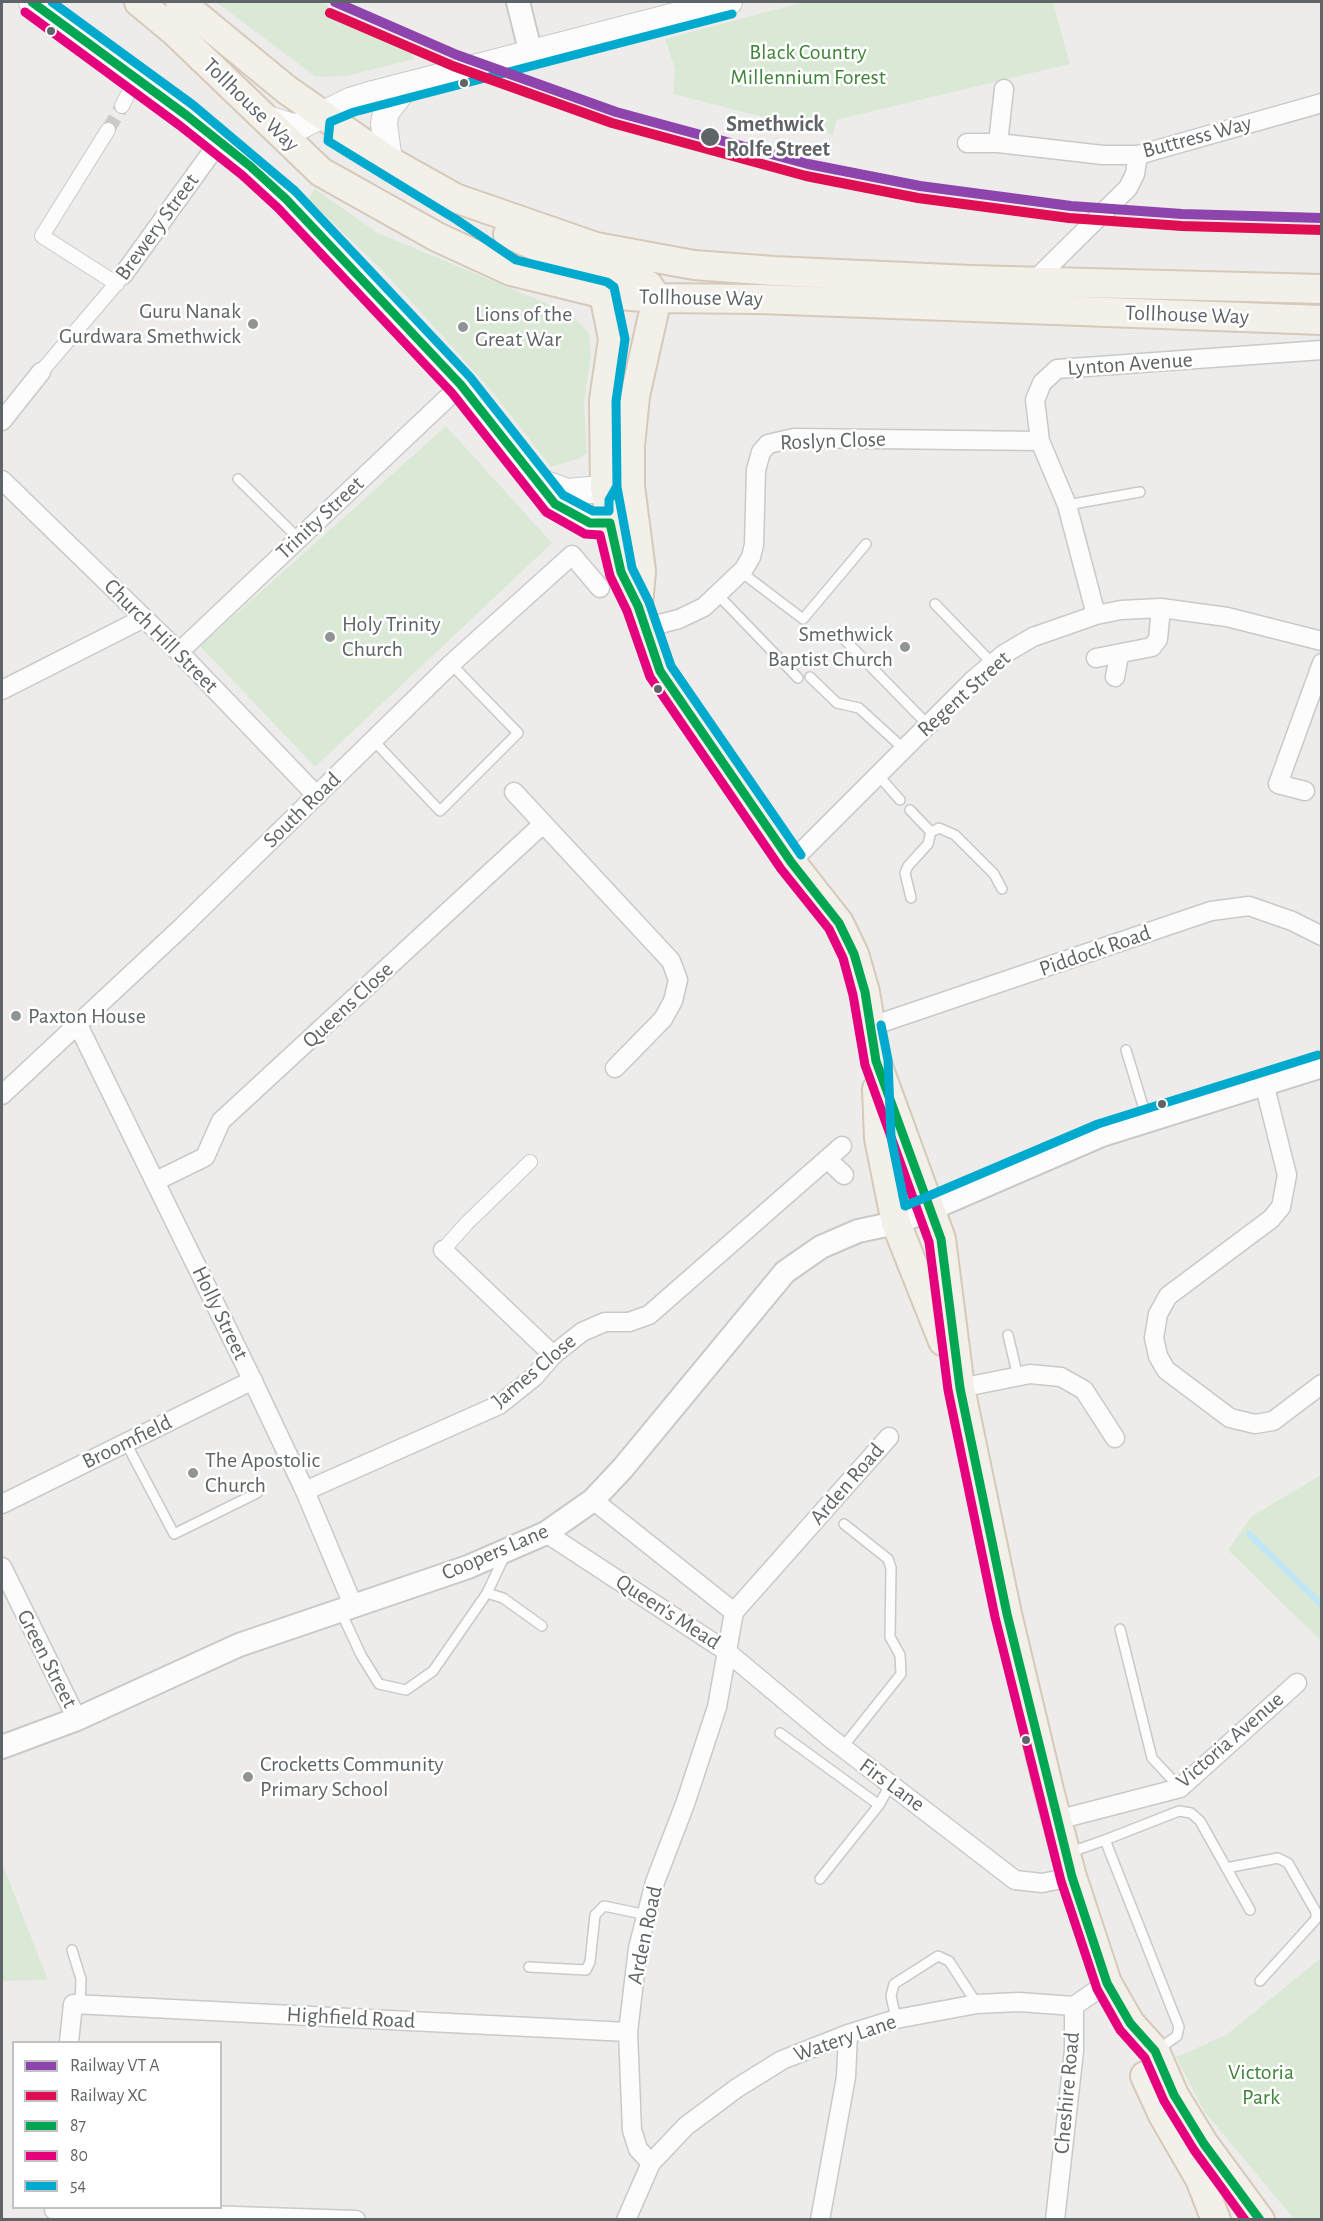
<!DOCTYPE html>
<html>
<head>
<meta charset="utf-8">
<style>
  body { margin:0 }
  #map { position:relative; width:1323px; height:2221px; overflow:hidden; background:#eeecea; font-family:"Alegreya Sans",sans-serif }
  canvas { display:block }
  .frame { position:absolute; inset:0; border:3px solid #5f6467; pointer-events:none }
  .legend { position:absolute; left:12px; top:2041px; width:210px; height:168px; box-sizing:border-box; background:#fff; border:2px solid #bfc1c2; margin:0; padding:8px 10px; list-style:none; font-size:18px; color:#5f6467 }
  .legend li { display:flex; align-items:center; gap:12px; height:30px }
  .legend b { width:30px; border:2px solid #bfc1c2 }
</style>
</head>
<body>
<div id="map">
<canvas width="1323" height="2221"></canvas>
<div class="frame"></div>
<ul class="legend">
<li><b style="height:8px;background:#8e44ad"></b>Railway VT A</li>
<li><b style="height:8px;background:#df0d52"></b>Railway XC</li>
<li><b style="height:8px;background:#00a651"></b>87</li>
<li><b style="height:8px;background:#e5007d"></b>80</li>
<li><b style="height:8px;background:#00a9ce"></b>54</li>
</ul>
</div>
<script>
const ctx = document.querySelector('canvas').getContext('2d');
ctx.lineJoin = 'round';
function fill(path, color) { ctx.fillStyle = color; ctx.fill(path, 'evenodd'); }
const toPath = rows => new Path2D(rows.map(r => 'M' + r).join(''));
function strokePath(path, color, width, dash) { ctx.strokeStyle = color; ctx.lineWidth = width; ctx.lineCap = dash ? 'butt' : 'round'; ctx.setLineDash(dash || []); ctx.stroke(path); }
function write(font, color, halo, rows, align = 'center') {
  ctx.font = font + ' "Alegreya Sans",sans-serif'; ctx.lineWidth = 5; ctx.setLineDash([]); ctx.textBaseline = 'middle'; ctx.strokeStyle = halo; ctx.fillStyle = color; for (const [text, x, y, turn = 0] of rows) {
    ctx.save(); ctx.translate(x, y); ctx.rotate((+turn || 0) * Math.PI / 180); ctx.textAlign = isNaN(turn) ? turn : align; if (halo) ctx.strokeText(text, 0, 0); ctx.fillText(text, 0, 0); ctx.restore();
  }
}
fill(toPath([
  [216,2,319,2,409,42,414,59,347,76,316,77],
  [804,2,1053,2,1070,64,836,120,833,135,673,94,675,69,665,39],
  [315,189,378,233,570,313,589,333,591,354,584,404,587,454,578,459,551,467,494,394,439,332,382,270,308,199],
  [446,426,552,543,315,767,200,646],
  [1321,1475,1321,1641,1228,1550,1252,1516],
  [2,1863,48,1980,2,1981],
  [1321,1958,1321,2219,1294,2219,1204,2111,1176,2057,1226,2035]
]), '#dae9d6');
strokePath(toPath([
  [1249,1534,1322,1605]
]), '#c0e6f7', 6);
strokePath(toPath([
  [108,130,122,106]
]), '#cacac9', 14, [14, 7]);
const service = toPath([
  [238,479,298,538],
  [1067,505,1140,492],
  [741,572,803,619,866,544],
  [718,595,798,678],
  [935,604,992,663],
  [841,636,928,725],
  [810,677,837,703,859,708,904,749],
  [373,740,440,811,518,733,451,664],
  [878,775,900,800],
  [910,810,931,832,928,844,908,866,905,873,911,898],
  [931,832,939,828,955,835,994,874,1002,889],
  [1126,1050,1147,1119],
  [1008,1335,1018,1377],
  [126,1443,174,1534,257,1493],
  [487,1593,503,1598,542,1626],
  [341,1612,361,1655,379,1684,406,1690,433,1671,487,1593,505,1555],
  [1120,1629,1152,1758,1180,1788],
  [780,1733,879,1805],
  [842,1748,901,1674,900,1655,890,1637,891,1568,888,1559,844,1524],
  [1105,1840,1179,1811,1191,1813,1200,1821,1250,1910],
  [1068,1853,1105,1840,1179,2027,1177,2036,1157,2050],
  [1226,1868,1278,1858,1288,1863,1316,1912,1316,1919,1260,1981],
  [820,1879,879,1805,890,1785],
  [72,1950,81,1979,80,2005],
  [529,1967,586,1970,590,1962,595,1915,604,1906,647,1915],
  [896,2019,891,1996,894,1984,938,1956,949,1961,977,2004]
]);
const pedestrian = toPath([
  [122,106,127,96],
  [108,130,42,236,117,284],
  [41,372,121,278],
  [443,1250,467,1223,530,1162]
]);
const minor = toPath([
  [967,143,998,143,1103,155,1138,155,1322,103],
  [998,143,1004,89],
  [123,275,219,142],
  [1033,282,1128,188,1135,174,1138,155],
  [2,421,41,372],
  [2,480,179,652,317,796],
  [1096,615,1067,505,1040,441,1035,400,1042,383,1057,369,1322,350],
  [644,628,679,619,704,607,744,569,751,557,754,545,756,470,761,452,768,444,794,438,1040,441],
  [179,652,461,385],
  [1096,658,1152,647,1158,639,1161,608],
  [1115,677,1119,656],
  [2,690,144,618],
  [1305,791,1278,784,1322,663],
  [514,792,671,961,678,980,673,1001,663,1019,615,1068],
  [791,862,972,681,1004,654,1033,637,1096,615,1121,610,1161,608,1227,617,1322,641],
  [78,1025,250,1375,305,1491,353,1605],
  [869,1027,1211,911,1249,906,1292,921,1322,936],
  [1264,1083,1287,1175,1281,1207,1271,1219,1168,1296,1158,1314,1154,1338,1158,1356,1166,1370,1230,1418,1255,1424,1273,1421,1322,1384],
  [2,1095,183,926,451,664,572,555,600,588],
  [827,1159,844,1175],
  [156,1181,205,1157,221,1121,543,824],
  [443,1250,553,1355],
  [960,1388,1030,1374,1061,1377,1084,1390,1115,1438],
  [305,1491,499,1405,534,1377,553,1355,582,1332,605,1322,629,1322,649,1315,842,1146],
  [593,1500,734,1612],
  [2,1504,253,1380],
  [546,1533,726,1651,829,1737,1015,1880,1042,1883,1072,1877],
  [2,1567,77,1719],
  [1057,1820,1180,1788,1297,1683],
  [1074,2006,1107,1983],
  [69,2042,73,2004,628,2032],
  [651,2163,686,2126,737,2088,782,2060,848,2034,896,2019,977,2004,1019,2002,1074,2006],
  [54,2210,356,2220],
  [626,2220,651,2163,638,2149,632,2130,628,2032,638,1948,655,1882,685,1804,717,1707,734,1612,889,1437],
  [820,2220,846,2077,848,2034],
  [1055,2220,1074,2051,1074,2006]
]);
const tertiary = toPath([
  [518,2,531,54],
  [2,1747,77,1719,239,1645,468,1567,546,1533,593,1500,623,1468,785,1272,821,1247,858,1231,896,1223,931,1209,1102,1135,1322,1066]
]);
const secondary = toPath([
  [32,2,186,115,286,199,461,385,555,504,590,523,622,520,621,511],
  [267,119,296,128,350,101,373,94,729,2],
  [389,161,384,124,386,112,406,86],
  [537,481,567,492,624,487]
]);
const primary = toPath([
  [139,2,174,31,321,172,437,237,511,271,604,294,657,298,759,299,1322,320],
  [180,2,287,90,389,161,455,198,596,247,694,265,774,271,971,280,1322,289],
  [508,234,561,257,620,273,648,285,657,298],
  [604,294,613,339,604,400,605,488,621,572,638,606,660,671,791,862,839,923,854,954,865,992,876,1061,941,1239,960,1388,1007,1614,1049,1790,1072,1877,1107,1983,1130,2023,1155,2051,1174,2095,1204,2144,1260,2220],
  [638,605,641,571,630,486,630,446,635,396,657,298],
  [877,1089,879,1138,896,1223,943,1341],
  [1145,2076,1163,2115,1200,2179,1216,2220]
]);
strokePath(service, '#c9c9c9', 12);
strokePath(pedestrian, '#c9c9c9', 16);
strokePath(minor, '#c9c9c9', 21);
strokePath(tertiary, '#c9c9c9', 26);
strokePath(secondary, '#c8c9c9', 28);
strokePath(primary, '#d5c9b9', 32);
strokePath(service, '#fcfcfc', 9);
strokePath(pedestrian, '#fcfcfc', 14);
strokePath(minor, '#fcfcfc', 18);
strokePath(tertiary, '#fcfcfc', 22);
strokePath(secondary, '#fcfcfc', 26);
strokePath(primary, '#f3f0ea', 28);
strokePath(toPath([
  [32,2,186,115,250,166,286,199,461,385,555,504,590,523,610,523,621,572,638,606,660,671,791,862,839,923,854,954,865,992,876,1061,941,1239,960,1388,1007,1614,1072,1877,1107,1983,1130,2023,1155,2051,1174,2095,1204,2144,1260,2220]
]), '#00a651', 9);
strokePath(toPath([
  [25,12,179,125,242,175,278,208,452,393,546,512,585,534,600,535,610,576,627,611,650,677,781,869,829,929,843,958,853,995,865,1065,929,1242,948,1390,995,1617,1061,1881,1097,1989,1120,2030,1145,2058,1164,2101,1194,2150,1245,2220]
]), '#e5007d', 9);
strokePath(toPath([
  [52,2,193,105,295,191,470,377,563,495,593,511,609,511,609,500,617,486],
  [732,14,354,112,330,122,328,141,457,220,516,260,607,282,614,287,625,339,616,401,617,487,632,568,649,602,671,666,801,855],
  [881,1025,888,1060,891,1137,905,1206,1098,1124,1318,1055]
]), '#00a9ce', 9);
strokePath(toPath([
  [335,2,457,55,616,112,808,164,920,186,1071,206,1182,214,1322,218]
]), '#8e44ad', 10);
strokePath(toPath([
  [330,13,453,66,612,123,806,176,918,198,1069,218,1182,226,1322,230]
]), '#df0d52', 10);
for (const [x, y, r, color] of [
  [51,31,5,"#5f6467"],
  [464,83,5,"#5f6467"],
  [710,137,10,"#5f6467"],
  [253,324,6,"#919495"],
  [463,327,6,"#919495"],
  [330,637,6,"#919495"],
  [905,647,6,"#919495"],
  [658,689,5,"#5f6467"],
  [16,1016,6,"#919495"],
  [1162,1104,5,"#5f6467"],
  [193,1473,6,"#919495"],
  [1026,1740,5,"#5f6467"],
  [248,1777,6,"#919495"]
]) { const dot = new Path2D(); dot.arc(x, y, r, 0, 2 * Math.PI); ctx.fillStyle = color; ctx.fill(dot); strokePath(dot, '#fff', 2); }
write('22px', '#408439', '#fff', [
  ["Black Country",808,52],
  ["Millennium Forest",808,77],
  ["Victoria",1261,2072],
  ["Park",1261,2097]
]);
write('22px', '#5f6467', '#fff', [
  ["Tollhouse Way",251,105,44],
  ["Buttress Way",1197,137,-15],
  ["Brewery Street",157,227,-54],
  ["Tollhouse Way",701,298,1],
  ["Tollhouse Way",1187,315,2],
  ["Lynton Avenue",1130,364,-4],
  ["Roslyn Close",833,441,-2],
  ["Trinity Street",320,518,-43],
  ["Church Hill Street",161,636,45],
  ["Regent Street",964,694,-42],
  ["South Road",302,810,-44],
  ["Piddock Road",1095,951,-19],
  ["Queens Close",348,1005,-43],
  ["Holly Street",220,1313,64],
  ["James Close",534,1371,-40],
  ["Broomfield",127,1442,-26],
  ["Arden Road",847,1484,-49],
  ["Coopers Lane",495,1552,-23],
  ["Queen's Mead",668,1612,33],
  ["Green Street",47,1659,63],
  ["Victoria Avenue",1230,1740,-41],
  ["Firs Lane",892,1785,36],
  ["Arden Road",645,1935,-78],
  ["Highfield Road",351,2018,3],
  ["Watery Lane",845,2038,-19],
  ["Cheshire Road",1067,2093,-85]
]);
write('bold 22px', '#5f6467', '#fff', [
  ["Smethwick",726,124],
  ["Rolfe Street",726,149]
], 'left');
write('22px', '#5f6467', '#fff', [
  ["Guru Nanak",241,311,"right"],
  ["Gurdwara Smethwick",241,336,"right"],
  ["Lions of the",475,314],
  ["Great War",475,339],
  ["Holy Trinity",342,624],
  ["Church",342,649],
  ["Smethwick",893,634,"right"],
  ["Baptist Church",893,659,"right"],
  ["Paxton House",28,1016],
  ["The Apostolic",205,1460],
  ["Church",205,1485],
  ["Crocketts Community",260,1764],
  ["Primary School",260,1789]
], 'left');
</script>
</body>
</html>
